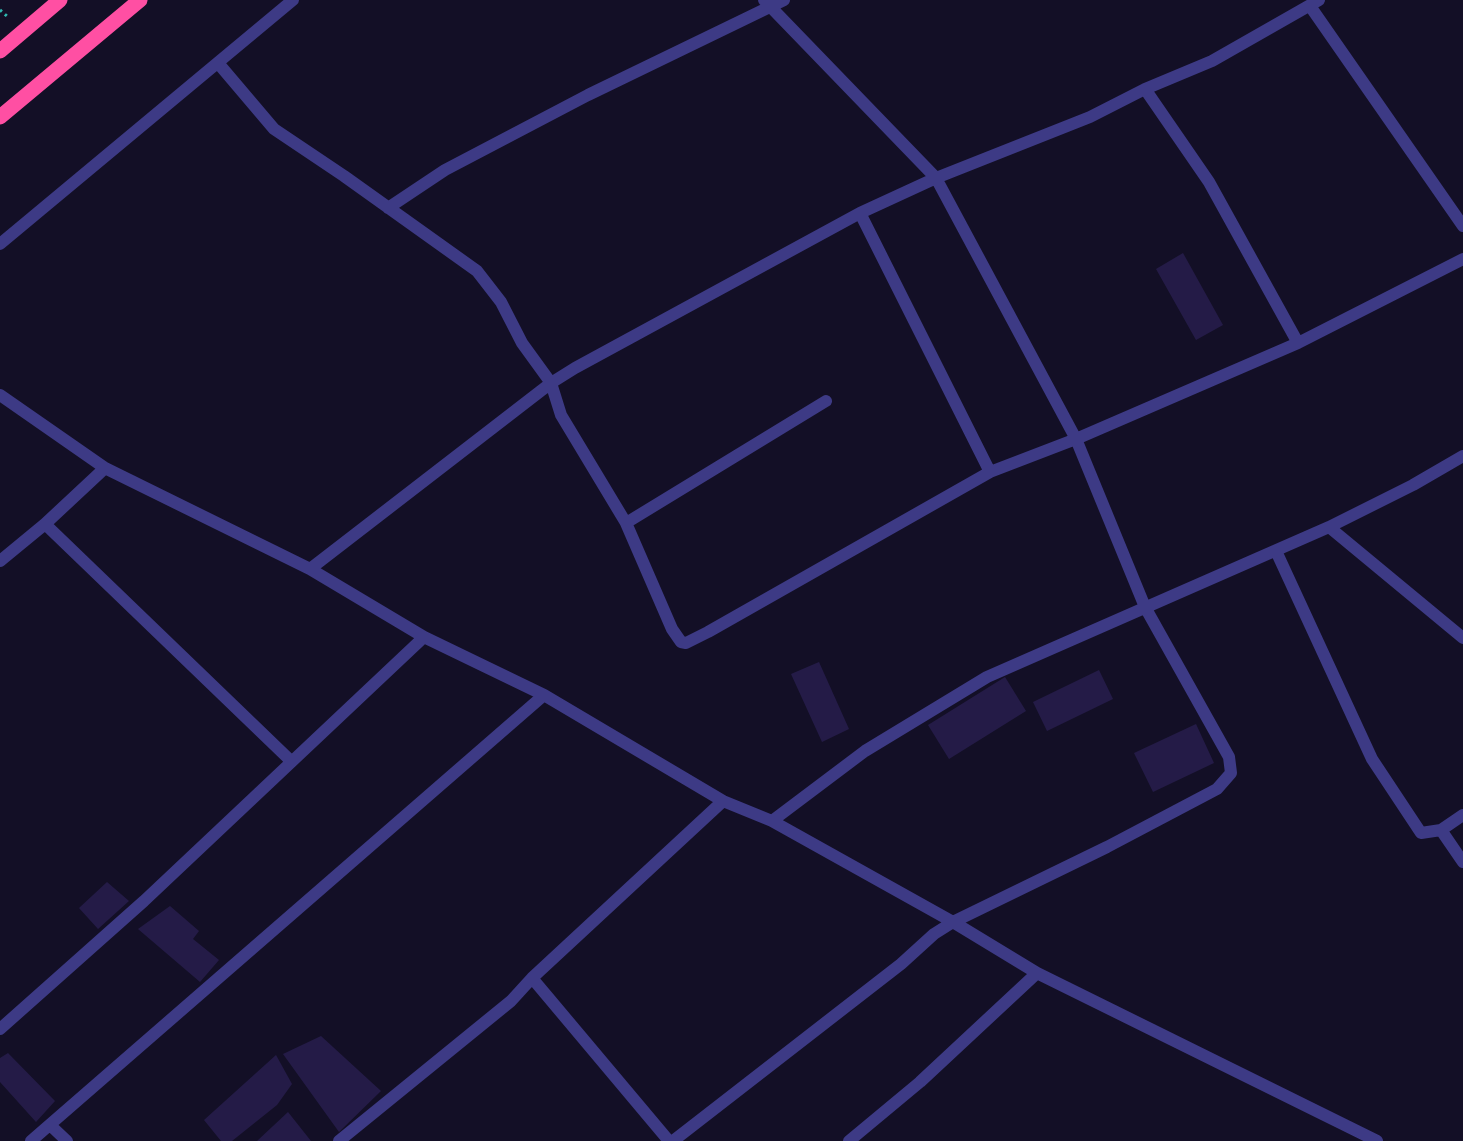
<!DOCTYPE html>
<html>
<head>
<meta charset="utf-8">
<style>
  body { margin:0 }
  canvas { display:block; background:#130f26 }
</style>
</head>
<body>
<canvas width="1463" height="1141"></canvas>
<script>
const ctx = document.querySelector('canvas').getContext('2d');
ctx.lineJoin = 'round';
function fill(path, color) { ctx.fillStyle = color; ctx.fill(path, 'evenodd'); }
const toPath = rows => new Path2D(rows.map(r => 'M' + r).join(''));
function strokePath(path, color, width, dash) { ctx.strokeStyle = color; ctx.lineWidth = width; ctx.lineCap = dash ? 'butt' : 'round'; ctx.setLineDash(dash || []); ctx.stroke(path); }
fill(toPath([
  [1183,253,1223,325,1196,340,1156,269],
  [819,662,849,729,822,742,791,674],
  [1099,670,1113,699,1047,731,1033,702],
  [1005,677,1026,711,949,759,928,725],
  [1196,724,1214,763,1153,792,1134,753],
  [107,882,129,901,98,929,79,908],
  [170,906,199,931,193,939,219,960,200,982,138,929],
  [321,1036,381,1091,339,1132,283,1054],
  [8,1053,55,1101,36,1122,0,1082,0,1058],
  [276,1055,292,1084,277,1105,232,1141,221,1141,204,1120],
  [288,1112,311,1141,257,1141]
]), '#241b47');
strokePath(toPath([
  [0,10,8,17]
]), '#2fb8b0', 3, [2.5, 4]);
strokePath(toPath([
  [1310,6,1463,226],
  [218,63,274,129,344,176,477,271,501,302,522,343,551,383,561,415,626,523,672,629,681,642,686,643,708,632,990,472,1076,439,1298,343,1463,259],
  [1145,89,1209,182,1298,343],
  [388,208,445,170,588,95,784,0],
  [860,213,990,472],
  [0,244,293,0],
  [0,395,105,468,310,569,424,637,544,695,723,801,772,821,953,922,1037,973,1377,1141],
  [626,523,826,401],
  [45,524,291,761],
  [1329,527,1463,638],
  [1276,551,1372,759,1421,833,1441,830,1463,862],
  [0,561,45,524,105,468],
  [310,569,551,383,575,368,860,213,936,178,1090,117,1145,89,1212,61,1319,0],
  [772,821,865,751,987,677,1329,527,1413,485,1463,456],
  [1441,830,1463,815],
  [532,978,669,1141],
  [0,1029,144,901,424,637],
  [50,1125,67,1141],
  [31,1141,544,695],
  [339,1141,511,1001,532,978,723,801],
  [673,1141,901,964,934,934,953,922,1107,847,1217,789,1231,773,1229,757,1145,607,1076,439,936,178,764,0],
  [849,1141,920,1082,1037,973]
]), '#3d3a85', 12);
strokePath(toPath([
  [0,51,60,0],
  [0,117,140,0]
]), '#ff4fa3', 15);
</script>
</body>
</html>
